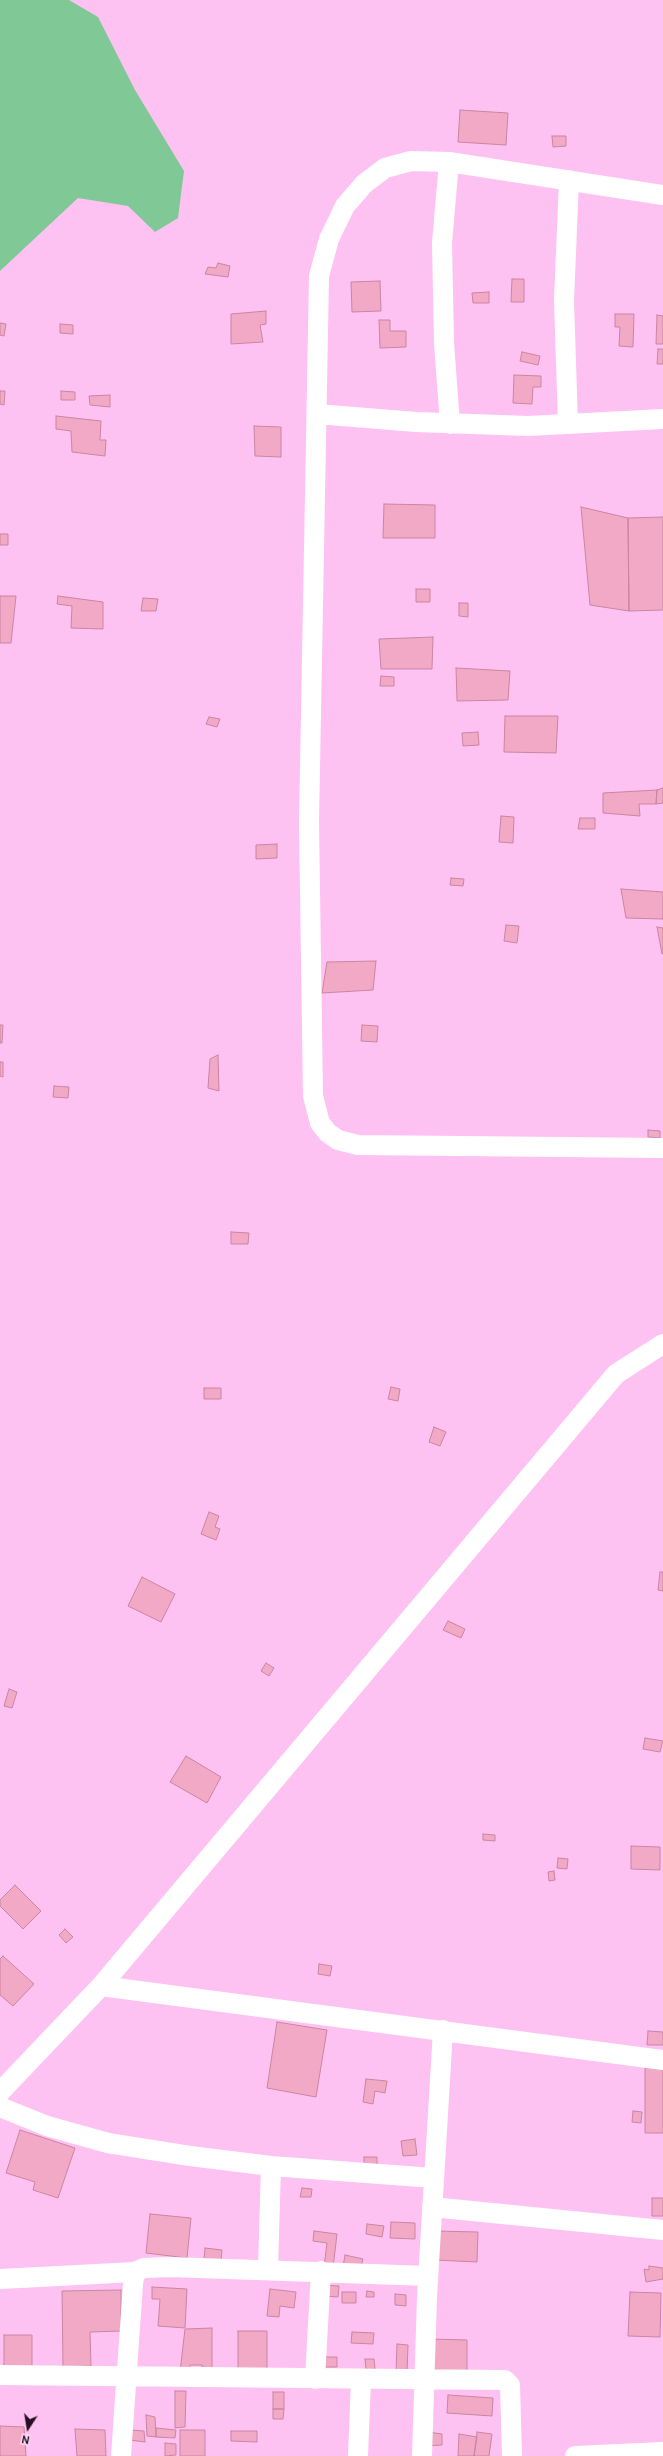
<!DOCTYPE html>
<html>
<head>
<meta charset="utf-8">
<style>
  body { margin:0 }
  #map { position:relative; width:663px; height:2456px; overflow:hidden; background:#fec2f2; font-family:Cabin,sans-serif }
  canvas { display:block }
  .north { position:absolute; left:8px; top:2408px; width:40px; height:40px; -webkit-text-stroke:3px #fdd9f5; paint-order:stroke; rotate:192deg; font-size:11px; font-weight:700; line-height:16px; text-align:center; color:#251021 }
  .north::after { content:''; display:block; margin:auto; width:14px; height:18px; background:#251021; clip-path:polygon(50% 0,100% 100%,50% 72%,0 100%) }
</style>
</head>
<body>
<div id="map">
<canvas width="663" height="2456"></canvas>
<div class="north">N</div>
</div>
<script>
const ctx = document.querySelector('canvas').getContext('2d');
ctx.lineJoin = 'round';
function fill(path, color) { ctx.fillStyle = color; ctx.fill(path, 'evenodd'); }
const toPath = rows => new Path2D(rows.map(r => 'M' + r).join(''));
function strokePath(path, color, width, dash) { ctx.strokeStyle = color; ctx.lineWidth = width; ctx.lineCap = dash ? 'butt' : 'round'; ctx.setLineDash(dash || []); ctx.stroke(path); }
fill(toPath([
  [0,0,69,0,98,17,135,90,184,171,178,218,155,232,128,206,78,198,0,271]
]), '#81c897');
const building = toPath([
  [460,110,508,113,506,145,458,142,460,110],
  [552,136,566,136,566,146,553,147,552,136],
  [218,263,230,266,228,277,205,274,208,267,216,268,218,263],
  [512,279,524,279,524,302,511,302,512,279],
  [380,281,381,311,352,312,351,282,380,281],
  [489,292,489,303,473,303,472,293,489,292],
  [266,311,266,324,260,325,263,342,231,344,231,314,266,311],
  [615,314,634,314,633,347,619,346,620,327,615,327,615,314],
  [657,315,663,316,663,344,656,344,657,315],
  [379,320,390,320,390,331,406,331,406,347,380,348,379,320],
  [0,323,6,324,4,336,0,335,0,323],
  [60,324,73,325,73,334,60,333,60,324],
  [658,349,663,349,663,364,657,364,658,349],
  [522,352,540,356,538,365,520,361,522,352],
  [514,375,541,376,541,387,533,387,532,404,513,403,514,375],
  [0,391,5,391,4,405,0,404,0,391],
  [61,391,75,392,75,400,61,400,61,391],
  [110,395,110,407,90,405,89,396,110,395],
  [56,416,101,421,100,440,106,440,105,456,72,452,71,431,56,429,56,416],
  [254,426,281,427,281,457,255,456,254,426],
  [384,504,435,505,435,538,383,538,384,504],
  [581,507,628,518,629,611,590,605,581,507],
  [663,517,663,610,629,611,628,518,663,517],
  [0,534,8,534,8,545,0,545,0,534],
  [416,589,430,589,430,602,416,602,416,589],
  [0,596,16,596,11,643,0,643,0,596],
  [58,596,103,602,103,629,71,628,72,606,57,604,58,596],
  [143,598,158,599,156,611,141,611,143,598],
  [459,603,468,603,468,617,459,616,459,603],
  [433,637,432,669,381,669,379,639,433,637],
  [456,668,510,671,508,700,457,701,456,668],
  [381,676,394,677,394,686,380,686,381,676],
  [505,716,558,716,556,753,504,752,505,716],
  [209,717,220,719,217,727,206,724,209,717],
  [478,732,479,745,463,746,462,733,478,732],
  [663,788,663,803,656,804,657,790,663,788],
  [657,790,656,804,639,804,640,816,603,813,603,793,657,790],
  [501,816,514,817,513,843,499,842,501,816],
  [580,818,595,818,595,829,578,829,580,818],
  [277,844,277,858,256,859,256,845,277,844],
  [451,878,464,879,463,886,450,885,451,878],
  [621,889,663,892,663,919,626,918,621,889],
  [506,925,519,926,517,943,504,941,506,925],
  [657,927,663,928,663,954,662,954,657,927],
  [376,961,373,990,322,993,327,962,376,961],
  [0,1025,3,1025,2,1043,0,1043,0,1025],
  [362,1025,378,1026,377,1042,361,1041,362,1025],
  [218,1055,219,1091,208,1088,210,1059,218,1055],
  [0,1062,3,1062,3,1077,0,1076,0,1062],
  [54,1086,69,1087,68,1098,53,1097,54,1086],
  [648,1130,660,1131,660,1138,648,1137,648,1130],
  [231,1232,249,1233,248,1244,231,1244,231,1232],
  [391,1387,400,1389,398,1401,388,1399,391,1387],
  [204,1388,221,1388,221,1399,204,1399,204,1388],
  [434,1427,446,1432,440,1446,429,1442,434,1427],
  [209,1512,219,1516,215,1527,220,1529,216,1540,201,1534,209,1512],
  [660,1572,663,1572,663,1591,658,1590,660,1572],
  [142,1577,175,1594,161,1622,128,1606,142,1577],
  [448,1621,465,1629,461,1638,443,1630,448,1621],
  [266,1663,274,1668,269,1676,261,1671,266,1663],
  [9,1689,17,1692,12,1708,4,1706,9,1689],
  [645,1738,663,1741,660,1752,643,1749,645,1738],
  [186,1756,221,1777,207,1803,170,1782,186,1756],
  [483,1834,495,1835,495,1841,483,1840,483,1834],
  [631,1846,660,1847,660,1870,631,1869,631,1846],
  [558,1858,568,1859,567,1869,557,1868,558,1858],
  [554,1871,555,1880,549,1881,548,1872,554,1871],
  [15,1885,41,1911,23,1929,0,1906,0,1900,15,1885],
  [65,1929,73,1937,66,1943,59,1935,65,1929],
  [3,1956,34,1984,13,2006,0,1995,0,1959,3,1956],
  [319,1964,332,1966,330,1976,318,1974,319,1964],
  [277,2022,327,2030,316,2097,267,2088,277,2022],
  [648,2031,663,2032,663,2045,647,2045,648,2031],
  [645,2063,663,2063,663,2133,645,2133,645,2063],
  [366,2079,387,2081,385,2093,375,2091,373,2104,363,2102,366,2079],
  [633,2111,642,2112,641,2123,632,2122,633,2111],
  [20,2130,75,2148,58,2198,33,2190,35,2182,6,2173,20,2130],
  [415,2139,417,2155,403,2156,401,2141,415,2139],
  [364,2157,377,2157,377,2169,364,2169,364,2157],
  [302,2188,312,2189,311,2197,300,2197,302,2188],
  [652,2198,663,2198,663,2216,652,2216,652,2198],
  [150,2214,191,2218,187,2258,146,2253,150,2214],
  [391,2222,415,2223,415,2239,390,2238,391,2222],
  [367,2224,384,2226,382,2237,366,2234,367,2224],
  [314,2231,337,2234,333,2268,324,2267,327,2243,313,2241,314,2231],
  [435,2231,478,2232,477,2262,434,2260,435,2231],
  [205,2248,222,2250,221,2260,204,2259,205,2248],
  [345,2255,363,2259,360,2271,343,2267,345,2255],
  [649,2266,663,2268,663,2279,646,2282,644,2269,649,2270,649,2266],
  [323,2285,339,2286,338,2297,323,2296,323,2285],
  [152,2287,187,2289,185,2328,158,2326,160,2299,152,2299,152,2287],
  [270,2289,296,2292,294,2308,280,2306,279,2317,267,2316,270,2289],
  [121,2290,121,2331,90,2332,91,2366,63,2367,62,2291,121,2290],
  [367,2291,374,2292,374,2297,366,2297,367,2291],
  [342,2292,356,2292,356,2303,342,2303,342,2292],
  [630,2292,661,2293,660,2337,628,2336,630,2292],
  [395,2294,406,2295,406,2306,395,2305,395,2294],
  [212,2328,212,2371,202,2371,202,2365,190,2365,190,2373,180,2372,185,2329,212,2328],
  [238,2331,267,2331,267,2373,238,2373,238,2331],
  [352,2332,374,2333,373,2344,351,2343,352,2332],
  [4,2335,32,2335,32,2373,4,2372,4,2335],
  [430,2339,467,2340,467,2375,429,2374,430,2339],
  [397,2344,408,2345,407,2373,396,2372,397,2344],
  [320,2357,337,2357,337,2367,320,2367,320,2357],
  [365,2359,374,2359,375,2369,366,2370,365,2359],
  [175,2391,186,2391,185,2427,175,2428,175,2391],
  [273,2392,284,2392,284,2409,273,2409,273,2392],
  [448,2395,493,2398,492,2416,447,2413,448,2395],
  [273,2409,284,2409,283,2419,273,2419,273,2409],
  [146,2415,155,2417,156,2437,147,2436,146,2415],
  [0,2426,24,2427,26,2456,0,2456,0,2426],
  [156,2428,176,2430,175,2438,156,2437,156,2428],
  [75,2429,105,2430,106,2456,77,2456,75,2429],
  [131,2430,144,2431,145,2442,130,2440,131,2430],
  [180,2430,205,2430,205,2456,180,2456,180,2430],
  [231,2431,257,2431,257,2442,231,2441,231,2431],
  [427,2432,442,2434,442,2445,427,2446,427,2432],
  [477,2432,492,2434,489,2456,474,2456,477,2432],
  [459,2434,477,2437,474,2456,458,2456,459,2434],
  [165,2443,176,2444,176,2455,165,2456,165,2443]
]);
fill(building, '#f1a9c6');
strokePath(building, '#ca85a2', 1);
strokePath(toPath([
  [449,162,442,243,444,343,450,424],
  [663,195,449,162,411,161,385,168,364,184,345,206,329,239,319,276,309,822,313,1096,320,1123,328,1133,338,1140,358,1145,663,1148],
  [317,414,416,422,528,426,663,419],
  [568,424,564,301,569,180],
  [101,1986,663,2060],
  [0,2092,101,1986,616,1374,663,1344],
  [0,2107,47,2126,108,2143,190,2156,271,2166,434,2178],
  [432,2207,663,2230],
  [268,2269,271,2166],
  [0,2279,135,2272],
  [0,2375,505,2380,510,2385,512,2456],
  [315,2379,321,2271],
  [121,2456,133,2284,135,2272,144,2268,171,2267,428,2276],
  [358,2456,361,2379],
  [422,2456,427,2297,443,2030],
  [575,2456,663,2452]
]), '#fff', 20);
</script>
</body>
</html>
